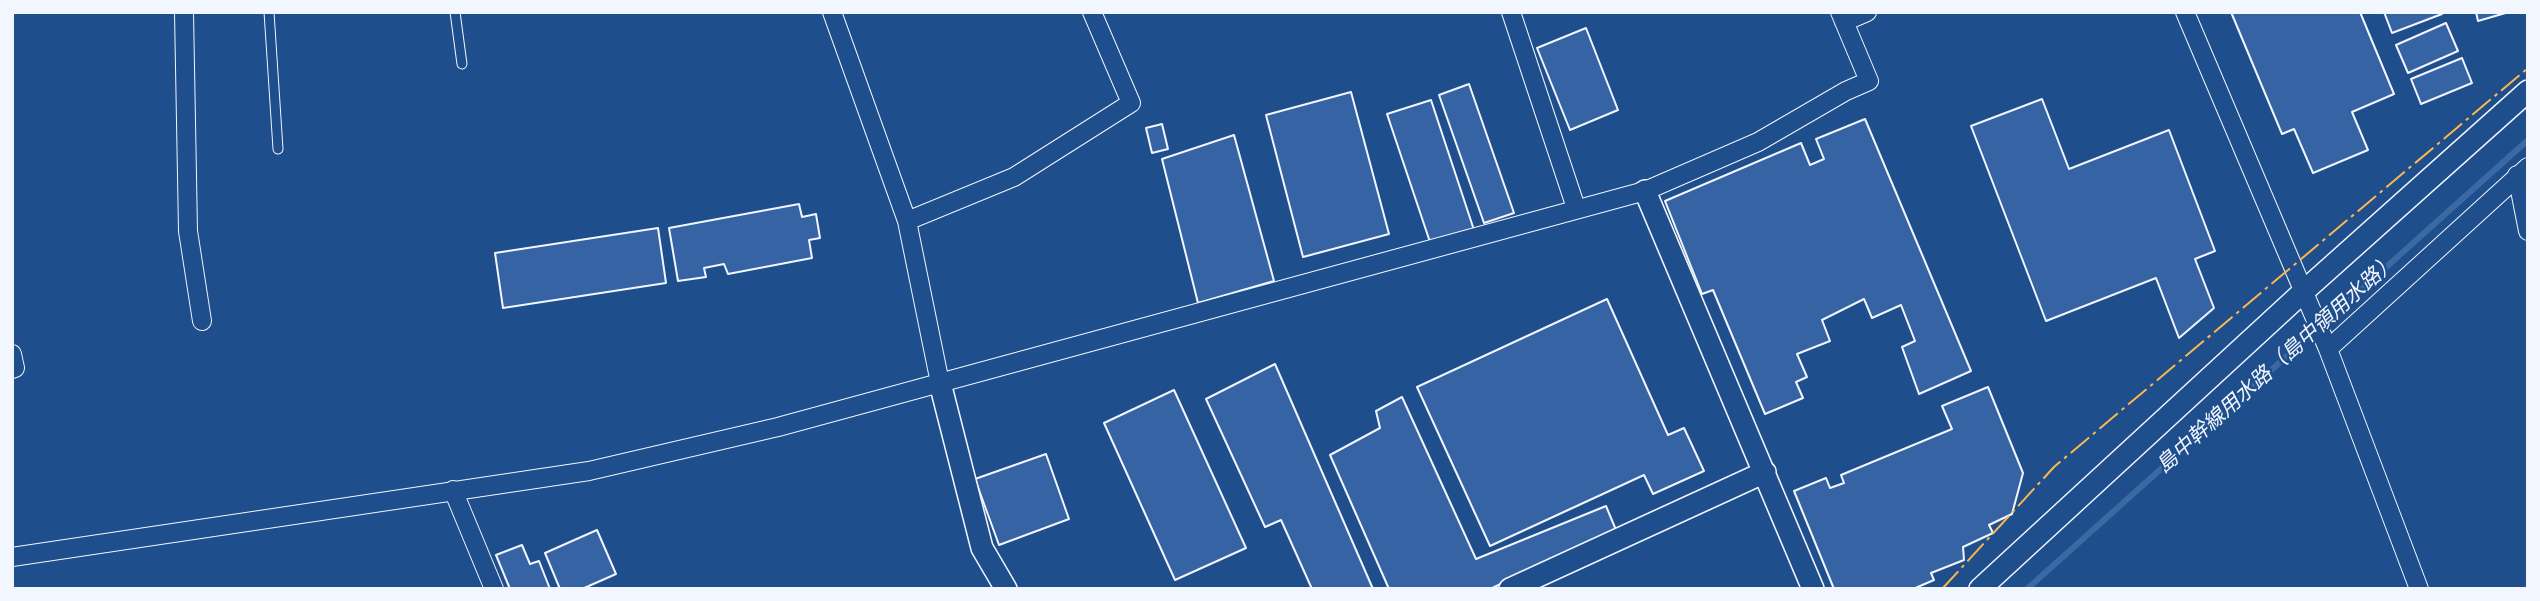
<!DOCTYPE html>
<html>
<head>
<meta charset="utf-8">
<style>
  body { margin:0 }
  #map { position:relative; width:2540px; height:601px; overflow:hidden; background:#1f4e8c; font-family:Montserrat,sans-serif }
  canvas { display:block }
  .frame { position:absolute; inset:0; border:14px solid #f2f6ff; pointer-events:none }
</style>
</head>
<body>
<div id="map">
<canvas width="2540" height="601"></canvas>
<div class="frame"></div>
</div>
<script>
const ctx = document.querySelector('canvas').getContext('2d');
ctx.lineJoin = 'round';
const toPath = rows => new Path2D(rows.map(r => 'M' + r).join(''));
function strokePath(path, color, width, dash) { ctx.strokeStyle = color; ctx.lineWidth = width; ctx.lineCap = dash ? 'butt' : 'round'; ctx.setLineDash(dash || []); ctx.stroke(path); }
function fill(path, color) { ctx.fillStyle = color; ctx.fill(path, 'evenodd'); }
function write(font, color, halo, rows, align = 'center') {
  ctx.font = font + ' Montserrat,"Noto Sans JP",sans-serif'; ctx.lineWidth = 5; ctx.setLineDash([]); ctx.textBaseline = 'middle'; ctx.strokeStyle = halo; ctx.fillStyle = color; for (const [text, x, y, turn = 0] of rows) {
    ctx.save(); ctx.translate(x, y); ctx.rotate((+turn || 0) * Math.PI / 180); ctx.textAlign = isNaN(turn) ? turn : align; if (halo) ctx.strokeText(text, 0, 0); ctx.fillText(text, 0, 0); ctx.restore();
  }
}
strokePath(toPath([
  [2027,589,2528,140]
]), '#3b69a3', 6);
const building = toPath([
  [2231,12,2360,12,2394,94,2352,112,2368,150,2313,173,2294,129,2282,134,2231,12],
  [2384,12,2442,12,2442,14,2392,33,2384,12],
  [2476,12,2509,12,2478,21,2476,12],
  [2446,23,2458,51,2408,73,2396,45,2446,23],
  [1586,28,1618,110,1570,130,1537,48,1586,28],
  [2462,58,2472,83,2421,104,2411,79,2462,58],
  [1469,84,1514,213,1484,223,1439,95,1469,84],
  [1351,92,1389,234,1303,257,1266,115,1351,92],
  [2042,99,2069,169,2169,130,2215,251,2195,259,2214,308,2179,338,2156,278,2046,321,1971,126,2042,99],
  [1431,100,1474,230,1431,245,1387,114,1431,100],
  [1865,119,1971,371,1919,394,1902,347,1915,341,1901,305,1872,318,1864,299,1822,320,1830,341,1797,354,1807,377,1796,382,1803,398,1765,414,1713,290,1702,294,1665,201,1801,143,1810,165,1824,159,1816,139,1865,119],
  [1162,124,1168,149,1152,153,1146,128,1162,124],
  [1234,135,1274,281,1198,303,1162,159,1234,135],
  [799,204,802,217,816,214,820,238,809,240,812,258,728,274,724,264,704,268,706,277,678,281,669,228,799,204],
  [658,228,666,283,503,308,495,253,658,228],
  [1607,299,1668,435,1684,428,1704,471,1653,494,1644,475,1490,546,1417,387,1607,299],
  [1275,364,1373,589,1312,589,1281,520,1265,527,1206,399,1275,364],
  [1988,387,2023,473,2012,514,1989,525,1993,533,1963,547,1964,560,1931,573,1934,580,1913,589,1834,589,1794,491,1826,478,1830,488,1844,483,1841,475,1952,429,1942,406,1988,387],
  [1174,390,1246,548,1175,580,1104,423,1174,390],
  [1402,397,1476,559,1606,506,1616,530,1490,589,1389,589,1330,455,1380,428,1376,411,1402,397],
  [1046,454,1069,519,999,545,975,479,1046,454],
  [597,530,616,574,582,589,560,589,545,553,597,530],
  [522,545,530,564,539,561,550,589,510,589,496,555,522,545]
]);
fill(building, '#3563a3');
strokePath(building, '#f2f6ff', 2);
const service = toPath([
  [269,12,278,149],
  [455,12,462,64]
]);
const minor = toPath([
  [184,12,188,231,202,321],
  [832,12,907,221,940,383],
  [1511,12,1576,208],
  [2185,12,2328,349,2419,589],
  [1844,22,1867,12],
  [2517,175,2528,231],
  [907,221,1014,177,1131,103,1092,12],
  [2328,349,2528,167],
  [12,354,15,368,12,369],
  [453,490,494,589],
  [12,557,589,471,778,427,1645,191,1758,142,1846,91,1869,81,1840,12]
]);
const tertiary = toPath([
  [1645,191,1813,589],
  [940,383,982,548,1006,589],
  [1510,589,1765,472],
  [1980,589,2303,292,2528,91]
]);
strokePath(service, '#f2f6ff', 11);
strokePath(minor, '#f2f6ff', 20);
strokePath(tertiary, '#f2f6ff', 24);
strokePath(service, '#1f4e8c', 9);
strokePath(minor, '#1f4e8c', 18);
strokePath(tertiary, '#1f4e8c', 21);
strokePath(toPath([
  [1942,589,2054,467,2528,68]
]), '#ffb74d', 2, [24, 5, 3.5, 5]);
write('italic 21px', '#f2f6ff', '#1f4e8c', [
  ["島中幹線用水路（島中領用水路）",2277,364,-42]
]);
</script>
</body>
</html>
